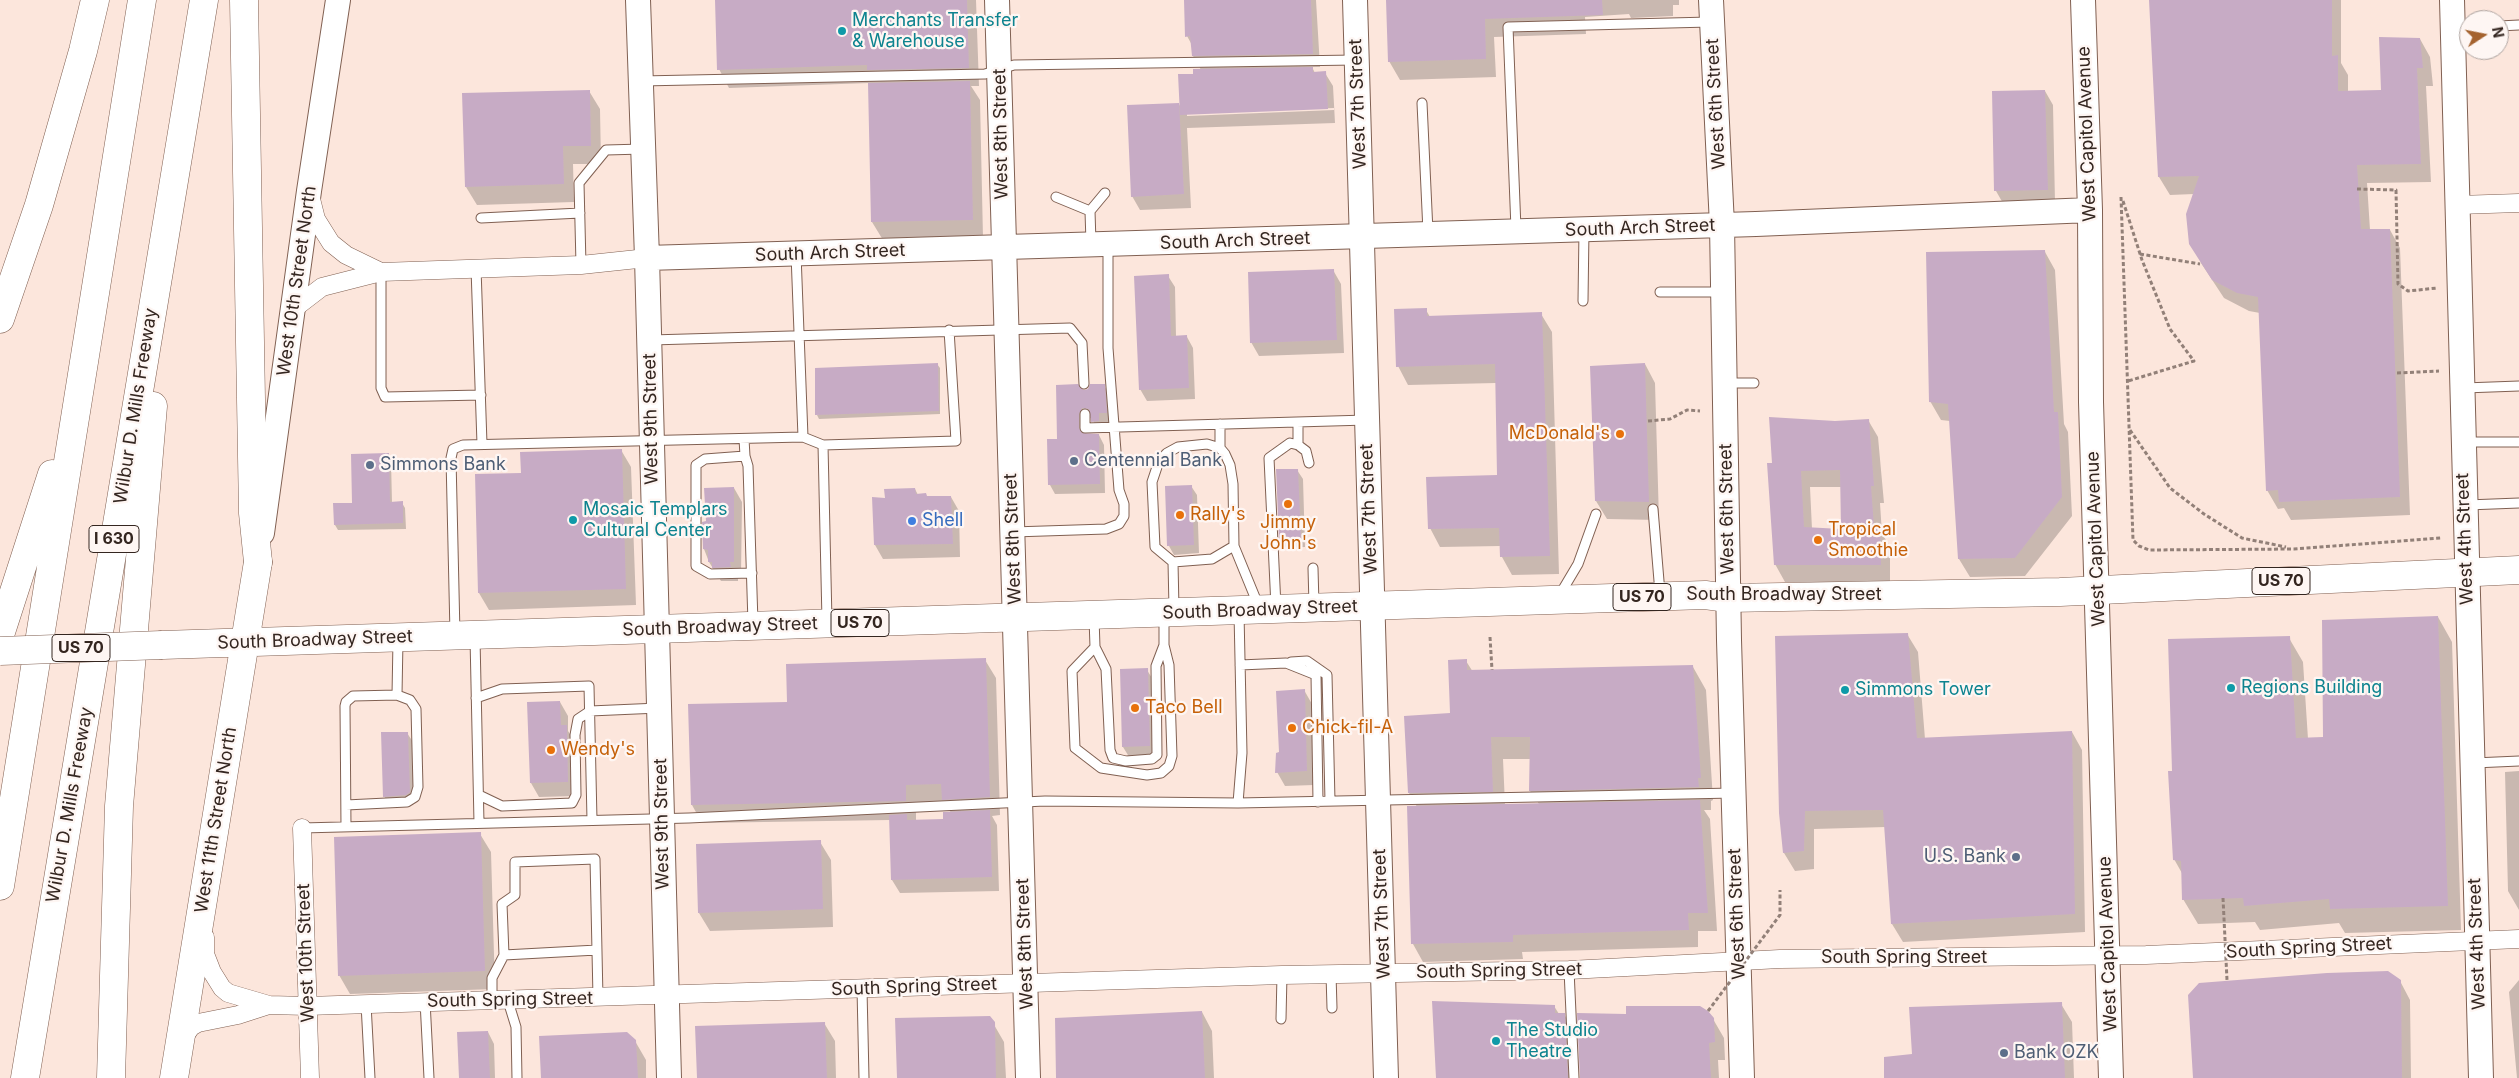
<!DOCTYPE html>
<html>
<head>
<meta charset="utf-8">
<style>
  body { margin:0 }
  #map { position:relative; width:2519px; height:1078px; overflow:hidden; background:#fce6dc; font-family:Inter,sans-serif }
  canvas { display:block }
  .north { position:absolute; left:2459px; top:10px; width:50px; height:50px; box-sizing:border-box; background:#fef6f3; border:1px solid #ada39f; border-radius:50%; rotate:79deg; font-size:14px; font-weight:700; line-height:20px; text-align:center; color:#342620 }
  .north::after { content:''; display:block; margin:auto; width:18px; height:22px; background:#a5632f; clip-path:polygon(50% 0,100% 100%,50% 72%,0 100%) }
</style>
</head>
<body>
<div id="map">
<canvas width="2519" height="1078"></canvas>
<div class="north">N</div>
</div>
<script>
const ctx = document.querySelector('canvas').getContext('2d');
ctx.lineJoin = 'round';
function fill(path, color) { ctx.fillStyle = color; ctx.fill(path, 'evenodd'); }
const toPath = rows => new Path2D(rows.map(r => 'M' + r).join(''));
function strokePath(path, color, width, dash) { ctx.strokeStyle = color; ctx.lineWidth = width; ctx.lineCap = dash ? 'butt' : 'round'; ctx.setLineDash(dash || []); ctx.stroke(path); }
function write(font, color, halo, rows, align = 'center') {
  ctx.font = font + ' Inter,sans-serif'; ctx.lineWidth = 4.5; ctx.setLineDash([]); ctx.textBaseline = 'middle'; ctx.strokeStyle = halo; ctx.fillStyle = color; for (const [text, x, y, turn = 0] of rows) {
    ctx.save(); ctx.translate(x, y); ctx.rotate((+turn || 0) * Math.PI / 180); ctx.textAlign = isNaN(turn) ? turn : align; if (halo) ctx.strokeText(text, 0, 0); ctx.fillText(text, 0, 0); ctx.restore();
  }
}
fill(toPath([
  [717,0,976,0,979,86,971,86,980,100,983,238,883,240,872,222,869,83,729,88,719,69],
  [1185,0,1316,0,1320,67,1312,67,1315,73,1325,73,1333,86,1335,123,1187,128,1191,208,1140,210,1132,196,1179,104,1181,108,1194,75,1201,70,1193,56,1192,45,1187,36],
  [1334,108,1334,110,1187,116,1187,113],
  [1387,0,1679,0,1679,5,1673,5,1673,16,1631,18,1629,14,1585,17,1586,34,1494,37,1496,77,1400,80,1389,61],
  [2150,0,2341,0,2341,63,2348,75,2348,92,2383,91,2420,39,2430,57,2433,86,2426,86,2431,182,2367,183,2370,230,2390,230,2400,248,2410,515,2291,520,2284,508,2278,509,2267,490,2260,313,2249,311,2224,298,2201,263,2194,194,2170,195,2159,177],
  [589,91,600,109,601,164,573,164,574,202,477,205,466,187],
  [2045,91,2053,105,2055,203,2004,205,1996,191],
  [2045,252,2055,270,2064,424,2068,432,2072,516,2025,576,1970,577,1959,559,1950,421,1941,420,1930,401],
  [1333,270,1341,284,1344,353,1259,356,1251,342],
  [1168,276,1175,287,1176,337,1187,337,1193,348,1195,399,1147,401,1140,389],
  [1426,310,1430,317,1541,314,1552,332,1559,574,1512,575,1502,557,1501,546,1440,547,1430,528,1498,476,1496,383,1408,385,1398,366],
  [937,364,940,368,940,414,819,419,817,415],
  [1645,364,1655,383,1659,520,1607,519,1596,501],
  [1104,385,1109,395,1111,422,1104,423,1104,431,1098,431,1092,418,1088,418,1084,424,1084,434,1099,435,1104,445,1105,493,1055,494,1050,485,1058,440,1083,392],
  [1868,420,1878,437,1884,503,1880,503,1882,534,1890,546,1890,582,1785,582,1775,564,1774,464,1835,423],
  [1810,487,1841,487,1842,530,1812,529],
  [621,450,631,467,636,605,489,610,479,593,476,475,522,474],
  [388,454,391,460,392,503,402,503,405,508,406,529,338,530,335,525,354,504],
  [1297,470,1303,479,1305,547,1286,548,1280,539],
  [1191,486,1197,495,1199,553,1174,555,1169,546],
  [734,488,742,502,741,575,738,575,738,581,721,581,709,562,704,549,707,522],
  [915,489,918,495,927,498,951,497,959,511,960,557,883,559,875,545,887,499],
  [2438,617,2452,642,2461,930,2345,933,2339,923,2260,930,2255,922,2198,924,2183,899,2183,875,2174,859,2174,772,2289,638,2303,662,2308,739,2325,739],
  [1907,634,1918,652,1925,739,2072,732,2082,750,2085,932,1903,942,1892,924,1886,827,1814,829,1814,869,1795,871,1784,853,1780,813],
  [985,660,996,678,1000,815,992,816,997,825,999,891,900,893,892,880,890,820,702,823,692,805,789,703],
  [916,803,945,803,951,813,944,820,916,821],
  [1466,661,1473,672,1693,667,1706,690,1713,800,1711,801,1711,810,1704,810,1710,819,1717,931,1698,931,1698,947,1522,952,1523,959,1423,962,1413,944,1417,807,1409,793,1451,714],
  [1503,759,1531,759,1530,791,1539,804,1505,805],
  [1147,670,1155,683,1157,760,1131,760,1123,747],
  [1304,690,1312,704,1314,785,1285,786,1277,772],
  [560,702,568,716,568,731,574,740,576,796,539,797,531,783],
  [407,733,413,742,414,802,389,805,384,796],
  [2519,771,2519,910,2508,891,2505,772],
  [480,834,491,852,495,989,350,994,339,975],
  [820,842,831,860,833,927,710,931,699,913],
  [2519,980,2519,1078,2517,1078,2509,992],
  [2400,981,2410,1000,2411,1078,2194,1078],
  [2061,1004,2072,1022,2074,1078,1885,1078,1914,1055],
  [1554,1006,1559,1014,1564,1014,1574,1032,1577,1078,1437,1078],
  [1202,1012,1212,1031,1214,1078,1057,1078],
  [1713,1019,1724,1038,1725,1060,1718,1060,1719,1078,1581,1078],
  [824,1023,835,1041,836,1078,699,1078],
  [993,1023,1004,1042,1006,1078,898,1078],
  [488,1032,494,1044,495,1078,460,1078],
  [635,1041,646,1060,646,1078,542,1078]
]), '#0003');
fill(toPath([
  [715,0,967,0,969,68,867,70,867,65,717,70],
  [1184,0,1311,0,1313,54,1192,56,1190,36,1185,37],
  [1386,0,1602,0,1603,15,1485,19,1486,59,1388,62],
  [2149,0,2332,0,2332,56,2338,55,2338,91,2381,90,2379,37,2420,38,2423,68,2417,68,2421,164,2357,165,2361,229,2390,229,2400,497,2279,502,2278,490,2266,491,2258,297,2237,293,2212,280,2189,244,2186,214,2199,176,2158,177],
  [1313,67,1313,72,1326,71,1328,109,1180,115,1178,74,1193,74,1193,69],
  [970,81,973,220,871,222,868,83],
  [590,90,591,146,563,146,564,184,465,187,462,93],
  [2045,90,2048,190,1994,191,1992,91],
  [1179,103,1184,194,1131,197,1127,105],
  [2045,250,2054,412,2058,412,2062,497,2015,558,1958,559,1948,404,1929,402,1926,252],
  [1334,269,1337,340,1250,343,1248,272],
  [1169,274,1171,336,1187,335,1189,388,1139,390,1134,276],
  [1427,308,1427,316,1542,312,1550,556,1500,557,1499,528,1428,529,1426,477,1497,475,1495,364,1396,367,1394,309],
  [938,363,939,411,815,415,815,368],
  [1645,363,1649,502,1595,501,1590,366],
  [1078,384,1084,390,1088,389,1090,384,1105,384,1107,413,1099,413,1099,421,1091,422,1089,409,1082,408,1079,414,1079,428,1082,433,1099,434,1100,484,1048,485,1047,439,1057,439,1056,385],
  [1769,417,1835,421,1869,419,1874,486,1871,486,1874,527,1880,528,1881,565,1774,565,1767,463,1772,463],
  [1840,470,1841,529,1804,527,1801,471],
  [622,449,626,589,478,593,475,474,521,473,520,452],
  [389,453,390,502,403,501,403,523,334,525,333,503,352,503,351,454],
  [1276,469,1298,469,1301,539,1279,539],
  [1192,485,1194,545,1167,546,1165,486],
  [734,487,734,562,730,562,731,567,712,568,712,562,708,562,708,550,703,549,702,522,706,521,704,488],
  [915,488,916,494,926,493,927,496,951,496,953,544,874,545,872,497,885,498,884,489],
  [2438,616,2448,906,2330,909,2329,899,2244,906,2243,898,2182,900,2181,861,2173,860,2168,771,2172,771,2168,639,2290,636,2296,738,2323,737,2322,620],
  [1908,633,1917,738,2072,731,2075,914,1891,924,1883,810,1805,811,1804,851,1783,853,1779,813,1775,636],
  [986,658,990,797,942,800,941,784,906,785,906,801,691,805,688,704,787,702,786,664],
  [1467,659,1467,670,1693,665,1701,778,1698,778,1699,787,1529,791,1530,737,1491,737,1493,792,1408,793,1404,716,1450,713,1448,660],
  [1148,668,1150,746,1122,747,1120,669],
  [1305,689,1307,771,1275,773,1276,753,1279,752,1276,691],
  [560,701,561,725,567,725,568,782,530,783,527,702],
  [381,732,408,732,410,792,406,795,383,797],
  [1700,800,1708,913,1688,913,1689,930,1513,935,1513,942,1411,944,1407,806],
  [990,810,992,877,891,880,889,815,907,814,907,820,943,819,943,812],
  [481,832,485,971,338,976,334,837],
  [821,840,823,909,698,913,696,844],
  [2388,971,2401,980,2402,1078,2193,1078,2188,995,2199,983,2327,973],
  [1432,1001,1555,1005,1555,1013,1565,1013,1568,1078,1436,1078],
  [2062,1002,2065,1078,1884,1078,1884,1057,1912,1054,1909,1007],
  [1626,1006,1700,1006,1708,1011,1714,1018,1715,1042,1709,1043,1711,1078,1580,1078,1577,1013,1626,1014],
  [1202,1011,1205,1078,1056,1078,1055,1018],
  [990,1016,995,1022,996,1078,897,1078,895,1018],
  [825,1022,827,1078,697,1078,695,1026],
  [488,1031,490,1078,459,1078,457,1032],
  [627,1032,636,1040,638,1078,541,1078,539,1036]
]), '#c7abc5');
const lane = toPath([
  [2499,26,2519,25],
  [2453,28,2469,27],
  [641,81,985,74,1014,65,1356,60],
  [1422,103,1428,232],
  [1056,197,1090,211],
  [481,218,580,213],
  [1516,229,1508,27,1710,22],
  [1091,243,1090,211,1105,193],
  [796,254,803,437],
  [581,265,579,183,606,150,643,149],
  [476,268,482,444],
  [381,272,381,388,385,397,481,395],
  [1660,292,1722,292],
  [1583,301,1584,230],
  [651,340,1070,328,1082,343,1084,384],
  [1726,383,1754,383],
  [2464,388,2519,386],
  [1085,414,1085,428,1367,420],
  [1298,422,1298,445],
  [1220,424,1220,448],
  [744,439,745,456,748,466,753,623],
  [2465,442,2519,442],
  [745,456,705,459,696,465,696,566,710,574,752,573],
  [2467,505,2519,503],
  [1653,509,1660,593],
  [1013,532,1106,529,1119,524,1124,516,1124,504,1119,490,1108,348,1108,245],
  [1234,546,1212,559,1173,562,1155,547,1152,482,1159,461,1167,453,1178,447,1207,444,1220,448,1225,454,1230,465,1233,484,1234,546,1259,607],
  [1173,562,1174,609],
  [1313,568,1314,605],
  [1559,596,1578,564,1596,514],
  [1276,607,1269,458,1290,443,1298,445,1306,451,1309,463],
  [1094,618,1095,647,1072,671,1075,748,1101,768,1147,775,1161,773,1169,766,1172,756,1169,665,1164,645,1164,616],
  [827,621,823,445,956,441,949,330],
  [455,634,451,458,453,449,463,445,803,437,823,445],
  [475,638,479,823],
  [1095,647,1106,669,1110,750,1113,758,1126,761,1152,759,1157,755,1156,666,1164,645],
  [1291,662,1307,661,1327,675,1330,801],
  [1240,665,1286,663,1316,675,1318,802],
  [476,698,502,689,589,686,592,820],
  [2474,763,2519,761],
  [479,795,502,806,572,803,576,795,575,735,578,719,590,711,659,708],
  [1238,803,1242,753,1239,613],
  [346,805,407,802,415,797,418,787,416,709,410,700,397,695],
  [346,827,345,706,346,702,353,696,397,695,398,640],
  [302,828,689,818,1045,801,1238,803,1734,793],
  [504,955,597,950],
  [1569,970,1574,1078],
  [1331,974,1332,1008],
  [862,989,864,1078],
  [425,1001,429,1078],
  [492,1001,492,978,504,955,502,904,515,895,515,862,595,859,598,998],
  [508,1001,516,1027,517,1078],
  [366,1004,370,1078],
  [1281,1019,1282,975]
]);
const street = toPath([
  [311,199,316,219,331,243,346,255,381,272],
  [2458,205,2519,203],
  [292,310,322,287,381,272,581,265,647,258],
  [302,828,310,1078],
  [205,937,205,954,212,972,222,988,228,993,269,1005,307,1006,1282,975,1569,970,1780,959,2146,955,2519,939],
  [182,1040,191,1027,198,1023,238,1015,269,1005]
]);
const secondary = toPath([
  [638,0,647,258,669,1078],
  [997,0,1028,1078],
  [1355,0,1386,1078],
  [1711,0,1722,225,1729,640,1742,1078],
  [2083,0,2090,210,2091,402,2111,1078],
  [2452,0,2481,1078],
  [647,258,1756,224,2090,210],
  [262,533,309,191,338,0]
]);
const primary = toPath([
  [162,645,1705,595,1728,598,2060,592,2519,570],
  [174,1078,258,562]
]);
const highway = toPath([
  [244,0,253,513,258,562],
  [0,319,39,205,83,51,95,0],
  [0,635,52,474],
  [0,886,142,0],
  [25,1078,204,0],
  [111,1078,119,806,153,406]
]);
strokePath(lane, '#806052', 11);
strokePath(street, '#806052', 19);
strokePath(secondary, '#806052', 26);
strokePath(primary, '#806052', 29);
strokePath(highway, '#806052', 29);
strokePath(toPath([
  [2357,189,2396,190,2398,284,2408,291,2437,288],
  [2121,197,2133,540,2139,546,2149,550,2294,549,2441,538],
  [2123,201,2142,260,2170,329,2194,361,2128,381],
  [2140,254,2200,264],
  [2397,373,2439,371],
  [1648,421,1670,419,1687,410,1700,411],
  [2130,430,2170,488,2204,514,2242,538,2286,547],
  [1490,637,1492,670]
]), '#928078', 3, [4, 2.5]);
strokePath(lane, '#fff', 9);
strokePath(street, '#fff', 18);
strokePath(secondary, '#fff', 24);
strokePath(primary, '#fff', 28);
strokePath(highway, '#fff', 28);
const primaryBridge = toPath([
  [0,651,162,645]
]);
strokePath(primaryBridge, '#806052', 29, []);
strokePath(toPath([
  [2223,898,2227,980],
  [1708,1011,1780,915,1780,890]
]), '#928078', 3, [4, 2.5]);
strokePath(primaryBridge, '#fff', 28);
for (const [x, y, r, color] of [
  [842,31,5,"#0f9aa8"],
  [1620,434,5,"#e8710a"],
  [1074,461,5,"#5c6f8a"],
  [370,465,5,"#5c6f8a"],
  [1288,504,5,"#e8710a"],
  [1180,515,5,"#e8710a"],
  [573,520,5,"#0f9aa8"],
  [912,521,5,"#3f7fe0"],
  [1818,540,5,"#e8710a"],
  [2231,688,5,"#0f9aa8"],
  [1845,690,5,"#0f9aa8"],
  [1135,708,5,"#e8710a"],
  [1292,728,5,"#e8710a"],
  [551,750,5,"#e8710a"],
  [2016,857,5,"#5c6f8a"],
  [1496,1041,5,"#0f9aa8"],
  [2004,1053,5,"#5c6f8a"]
]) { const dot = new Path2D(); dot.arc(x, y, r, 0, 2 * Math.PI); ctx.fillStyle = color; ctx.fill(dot); strokePath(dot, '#fef6f3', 2); }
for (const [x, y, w] of [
  [114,539,50],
  [2281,581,58],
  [1642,597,58],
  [860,623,58],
  [81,648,58]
]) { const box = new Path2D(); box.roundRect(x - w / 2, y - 13.5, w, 27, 4); ctx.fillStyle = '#fef6f3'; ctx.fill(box); strokePath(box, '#342620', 1); }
write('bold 16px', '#342620', null, [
  ["I 630",114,539],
  ["US 70",2281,581],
  ["US 70",1642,597],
  ["US 70",860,623],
  ["US 70",81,648]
]);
write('18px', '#0d838f', '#fef6f3', [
  ["Merchants Transfer",852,21],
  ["& Warehouse",852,42],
  ["Mosaic Templars",583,510],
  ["Cultural Center",583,531],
  ["Regions Building",2241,688],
  ["Simmons Tower",1855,690],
  ["The Studio",1506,1031],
  ["Theatre",1506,1052]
], 'left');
write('18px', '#342620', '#fef6f3', [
  ["West 7th Street",1358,104,-92],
  ["West 6th Street",1716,104,-93],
  ["West 8th Street",1001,134,-91],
  ["West Capitol Avenue",2087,134,-92],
  ["South Arch Street",1640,228,-2],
  ["South Arch Street",1235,241,-2],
  ["South Arch Street",830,253,-2],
  ["West 10th Street North",297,281,-82],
  ["Wilbur D. Mills Freeway",136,406,-81],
  ["West 9th Street",651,419,-91],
  ["West 7th Street",1369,509,-92],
  ["West 6th Street",1727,509,-91],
  ["West 8th Street",1013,539,-92],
  ["West Capitol Avenue",2096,539,-92],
  ["West 4th Street",2465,539,-92],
  ["South Broadway Street",1784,595],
  ["South Broadway Street",1260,610,-2],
  ["South Broadway Street",720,627,-2],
  ["South Broadway Street",315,640,-2],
  ["Wilbur D. Mills Freeway",70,805,-80],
  ["West 11th Street North",216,820,-81],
  ["West 9th Street",662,824,-91],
  ["West 7th Street",1382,914,-92],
  ["West 6th Street",1737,914,-92],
  ["West 8th Street",1025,944,-92],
  ["West Capitol Avenue",2108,944,-92],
  ["West 4th Street",2477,944,-92],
  ["South Spring Street",2309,948,-3],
  ["West 10th Street",306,953,-92],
  ["South Spring Street",1904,958],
  ["South Spring Street",1499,971,-1],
  ["South Spring Street",914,987,-2],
  ["South Spring Street",510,1000,-1]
]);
write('18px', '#c56008', '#fef6f3', [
  ["McDonald's",1610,434,"right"],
  ["Rally's",1190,515],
  ["Jimmy",1288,523,"center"],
  ["John's",1288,544,"center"],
  ["Tropical",1828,530],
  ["Smoothie",1828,551],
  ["Taco Bell",1145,708],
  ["Chick-fil-A",1302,728],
  ["Wendy's",561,750]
], 'left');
write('18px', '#4e5e75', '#fef6f3', [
  ["Centennial Bank",1084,461],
  ["Simmons Bank",380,465],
  ["U.S. Bank",2006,857,"right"],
  ["Bank OZK",2014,1053]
], 'left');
write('18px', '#366cbe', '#fef6f3', [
  ["Shell",922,521]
], 'left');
</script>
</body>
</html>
